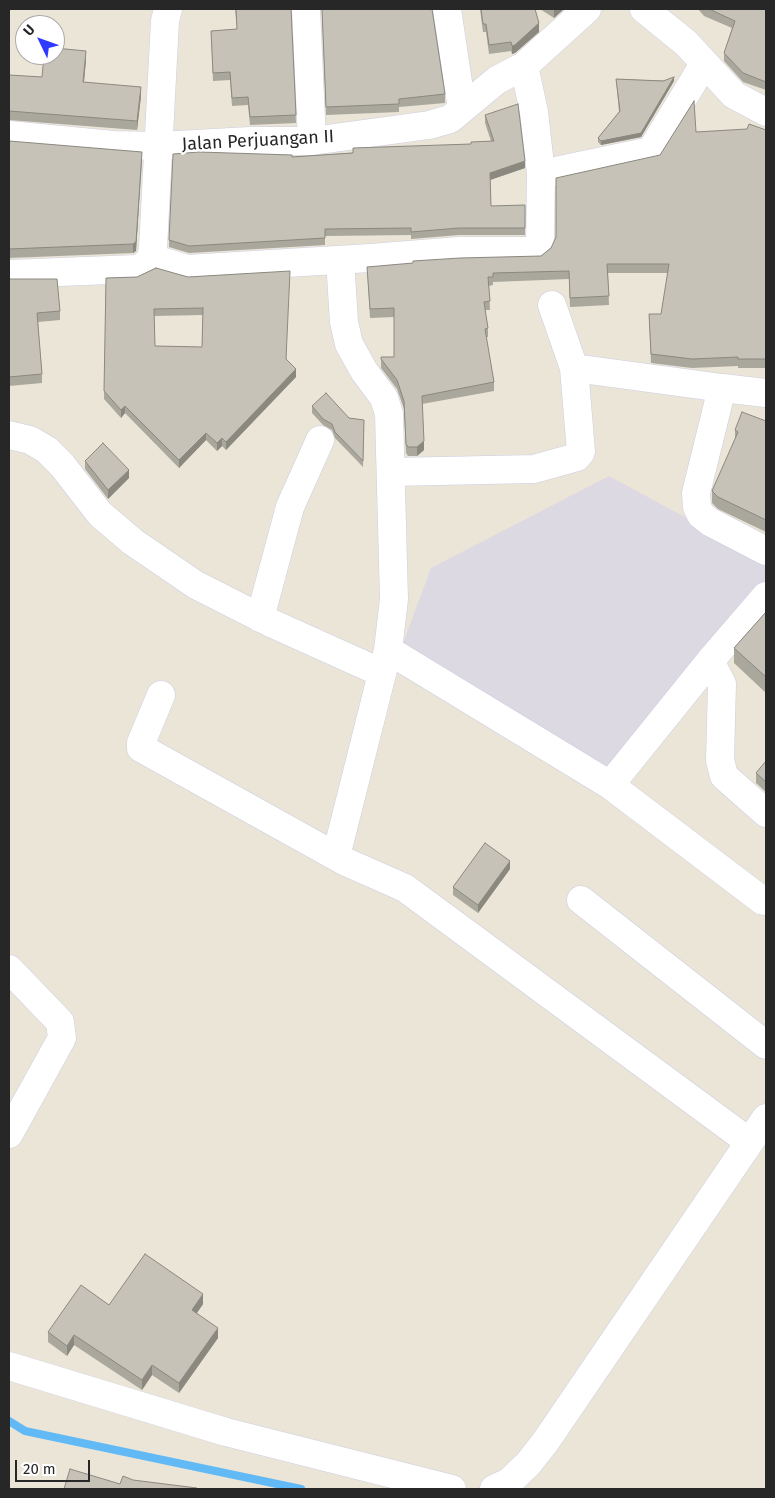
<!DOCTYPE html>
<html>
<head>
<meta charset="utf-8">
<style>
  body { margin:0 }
  #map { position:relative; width:775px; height:1498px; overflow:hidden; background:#ebe5d7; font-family:"Fira Sans",sans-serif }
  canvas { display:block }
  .frame { position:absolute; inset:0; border:10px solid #272727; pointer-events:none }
  .north { position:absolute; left:15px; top:15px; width:50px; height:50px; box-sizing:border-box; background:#fff; border:1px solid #a9a9a9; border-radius:50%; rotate:312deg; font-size:14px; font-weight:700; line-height:20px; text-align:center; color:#272727 }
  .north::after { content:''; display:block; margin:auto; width:18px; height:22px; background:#303aff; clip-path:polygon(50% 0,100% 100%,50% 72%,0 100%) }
  .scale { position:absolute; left:15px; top:1460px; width:75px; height:22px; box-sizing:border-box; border:2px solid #272727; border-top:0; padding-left:6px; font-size:15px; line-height:18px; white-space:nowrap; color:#272727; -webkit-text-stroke:4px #fff; paint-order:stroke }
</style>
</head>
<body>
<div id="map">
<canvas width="775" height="1498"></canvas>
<div class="frame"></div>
<div class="north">U</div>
<div class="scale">20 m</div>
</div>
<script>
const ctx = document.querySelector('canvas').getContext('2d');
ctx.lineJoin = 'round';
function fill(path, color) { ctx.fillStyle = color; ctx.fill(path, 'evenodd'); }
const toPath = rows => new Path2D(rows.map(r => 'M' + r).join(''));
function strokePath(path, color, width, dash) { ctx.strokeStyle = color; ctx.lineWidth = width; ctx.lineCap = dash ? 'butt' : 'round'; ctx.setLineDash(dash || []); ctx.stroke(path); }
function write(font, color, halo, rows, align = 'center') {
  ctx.font = font + ' "Fira Sans",sans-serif'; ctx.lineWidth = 4.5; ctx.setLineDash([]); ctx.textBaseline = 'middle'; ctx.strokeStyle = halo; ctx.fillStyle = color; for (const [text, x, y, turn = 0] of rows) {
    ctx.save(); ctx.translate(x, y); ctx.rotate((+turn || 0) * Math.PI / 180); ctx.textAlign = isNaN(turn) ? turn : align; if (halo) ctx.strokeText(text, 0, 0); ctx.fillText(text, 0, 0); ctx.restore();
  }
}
fill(toPath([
  [609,476,766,561,766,580,604,774,402,646,431,568]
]), '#ddd9e2');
strokePath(toPath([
  [9,1421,25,1431,301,1489]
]), '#61baf6', 8);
const minor = toPath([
  [306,9,312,141],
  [447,9,462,109],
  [644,9,686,43,734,95,766,112],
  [9,135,113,145,159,146,250,141,312,141,429,125,450,119,497,80,524,66,587,9],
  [541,174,651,151,704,64],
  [151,258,187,269,370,258,459,251,535,251,540,246,541,174,534,112,524,66],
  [9,274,136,269,144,266,151,258,153,248,165,21,168,9],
  [574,368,722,388],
  [766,393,722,388,696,493,697,507,701,515,710,522,766,551],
  [9,435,30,440,47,450,62,465,100,514,133,542,196,585,271,623,382,673],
  [392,472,534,469,577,457,581,452,574,368,552,305],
  [260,618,290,507,320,440],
  [388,650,610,785,710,661,766,596],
  [710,661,722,684,720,760,724,776,766,813],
  [161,695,141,743,141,748,346,862,405,888,748,1141],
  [610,785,763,901],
  [336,856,388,650,394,599,389,414,384,398,364,371,349,344,344,322,340,260],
  [581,900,766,1045],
  [9,969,60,1022,62,1038,9,1134],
  [9,1366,226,1432,452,1489],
  [494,1489,509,1482,528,1464,546,1441,766,1118]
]);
strokePath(minor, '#cccde2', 29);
strokePath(minor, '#fff', 28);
fill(toPath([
  [235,9,291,9,296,123,250,125,248,105,232,106,230,80,213,81,211,31,237,29],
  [322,9,445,94,445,103,399,107,399,112,326,115],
  [480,9,535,9,539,32,515,53,512,54,511,51,489,54,486,32,483,32],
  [540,9,564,9,554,18],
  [698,9,766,9,766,90,743,82,724,61,724,53,732,28,704,16],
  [86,60,84,82,141,96,137,130,9,120,9,75,42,77],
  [616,79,674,81,641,137,601,145,598,142,598,138,619,112],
  [485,115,525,168,490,180,491,206,525,205,525,235,459,235,411,239,411,235,325,236,325,245,189,253,169,247,169,240,292,157,471,144,491,141,485,123],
  [766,130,766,368,738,368,738,366,692,368,651,363,649,314,661,314,668,273,608,273,609,305,570,307,569,279,493,282,493,285,489,286,490,310,485,310,488,328,488,337,486,337,494,382,494,391,422,404,424,450,417,456,408,456,406,453,404,409,397,389,381,368,381,357,394,357,394,317,370,318,367,267,541,256,660,155,696,132],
  [9,141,142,161,136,251,133,253,9,258],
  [156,268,286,359,296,377,226,450,222,446,217,451,206,440,179,468,125,413,121,418,104,399,106,278,137,277],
  [203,315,202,347,155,346,154,316],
  [9,279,60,311,60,320,38,322,42,374,42,383,9,386],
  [312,406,349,418,364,420,363,467,335,438,332,430,323,425,312,413],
  [766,421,766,532,718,509,712,503,712,491,735,440,735,430],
  [85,461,129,478,108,499,85,469],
  [766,612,766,693,734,663,734,648],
  [766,761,766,792,756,783,756,773],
  [510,869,478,913,453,895,453,887],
  [203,1304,197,1313,218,1338,179,1393,152,1375,142,1390,74,1345,67,1356,48,1342,48,1332,109,1305]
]), '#aaa79d');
fill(toPath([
  [555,9,564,9,554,18,554,10],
  [539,23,539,32,515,53,512,54,512,46],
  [86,51,86,60,83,91,83,82],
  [674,77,674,81,641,137,601,145,601,141],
  [141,87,141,96,137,130,137,121],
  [142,152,136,251,133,253,133,244],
  [525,161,525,168,490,180,490,173],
  [296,369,296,377,226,450,226,442],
  [125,406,125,413,121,418,121,410],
  [206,433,206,440,179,468,179,460],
  [222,438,222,446,217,451,217,443],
  [424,441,424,450,417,456,417,447],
  [129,470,129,478,108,499,108,490],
  [510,861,510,869,478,913,478,905],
  [203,1294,203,1304,192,1320,192,1310],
  [218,1328,218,1338,179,1393,179,1383],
  [74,1335,74,1345,67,1356,67,1346],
  [152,1365,152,1375,142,1390,142,1380]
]), '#8b8880');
const building = toPath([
  [236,9,291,9,296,115,250,117,248,97,232,98,230,72,213,73,211,31,237,29,236,9],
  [322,9,432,9,445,94,399,99,399,104,326,107,322,9],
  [481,9,535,9,539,23,515,45,512,46,511,42,489,45,486,24,483,24,481,9],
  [709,9,766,9,766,82,743,73,724,53,735,21,709,9],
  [55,48,86,51,83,82,141,87,137,121,9,111,9,75,42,77,44,55,55,55,55,48],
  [674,77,641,133,601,141,598,138,620,111,616,79,663,81,674,77],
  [694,101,696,132,747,129,749,124,766,130,766,359,738,359,738,357,692,359,651,354,649,314,661,314,669,264,607,264,609,296,570,298,569,271,493,273,493,277,488,277,490,301,484,302,488,328,485,329,494,382,422,396,424,441,417,447,408,447,406,444,404,401,397,380,381,359,381,357,394,357,394,308,370,309,367,267,413,263,413,261,460,258,541,256,551,248,556,237,556,178,660,155,694,101],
  [518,104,525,161,490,173,491,206,525,205,525,228,459,228,411,232,411,228,325,229,325,238,189,246,169,240,173,154,199,152,292,155,292,157,353,153,353,148,471,144,471,142,494,141,485,115,518,104],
  [9,141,142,152,136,242,133,244,9,249,9,141],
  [156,268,188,277,290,271,286,359,296,369,226,442,222,438,217,443,206,433,179,460,125,406,121,410,104,391,106,278,137,277,156,268],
  [203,308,202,347,155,346,154,309,203,308],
  [9,279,57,279,60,311,37,313,42,374,9,377,9,279],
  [326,393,349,418,364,420,363,461,335,432,332,424,323,419,312,406,326,393],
  [742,412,766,421,766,520,718,497,712,491,738,432,735,430,742,412],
  [103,443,129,470,108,490,85,461,103,443],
  [766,612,766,677,734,648,766,612],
  [766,761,766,782,756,773,766,761],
  [485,843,510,861,478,905,453,887,485,843],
  [145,1254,203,1294,192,1310,218,1328,179,1383,152,1365,142,1380,74,1335,67,1346,48,1332,81,1285,109,1305,145,1254],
  [70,1469,120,1484,123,1476,133,1480,197,1488,197,1489,64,1489,70,1469]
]);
fill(building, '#c6c2b7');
strokePath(building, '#8b8880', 1);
write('18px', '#272727', '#fff', [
  ["Jalan Perjuangan II",258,141,-3]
]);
</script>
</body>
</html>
